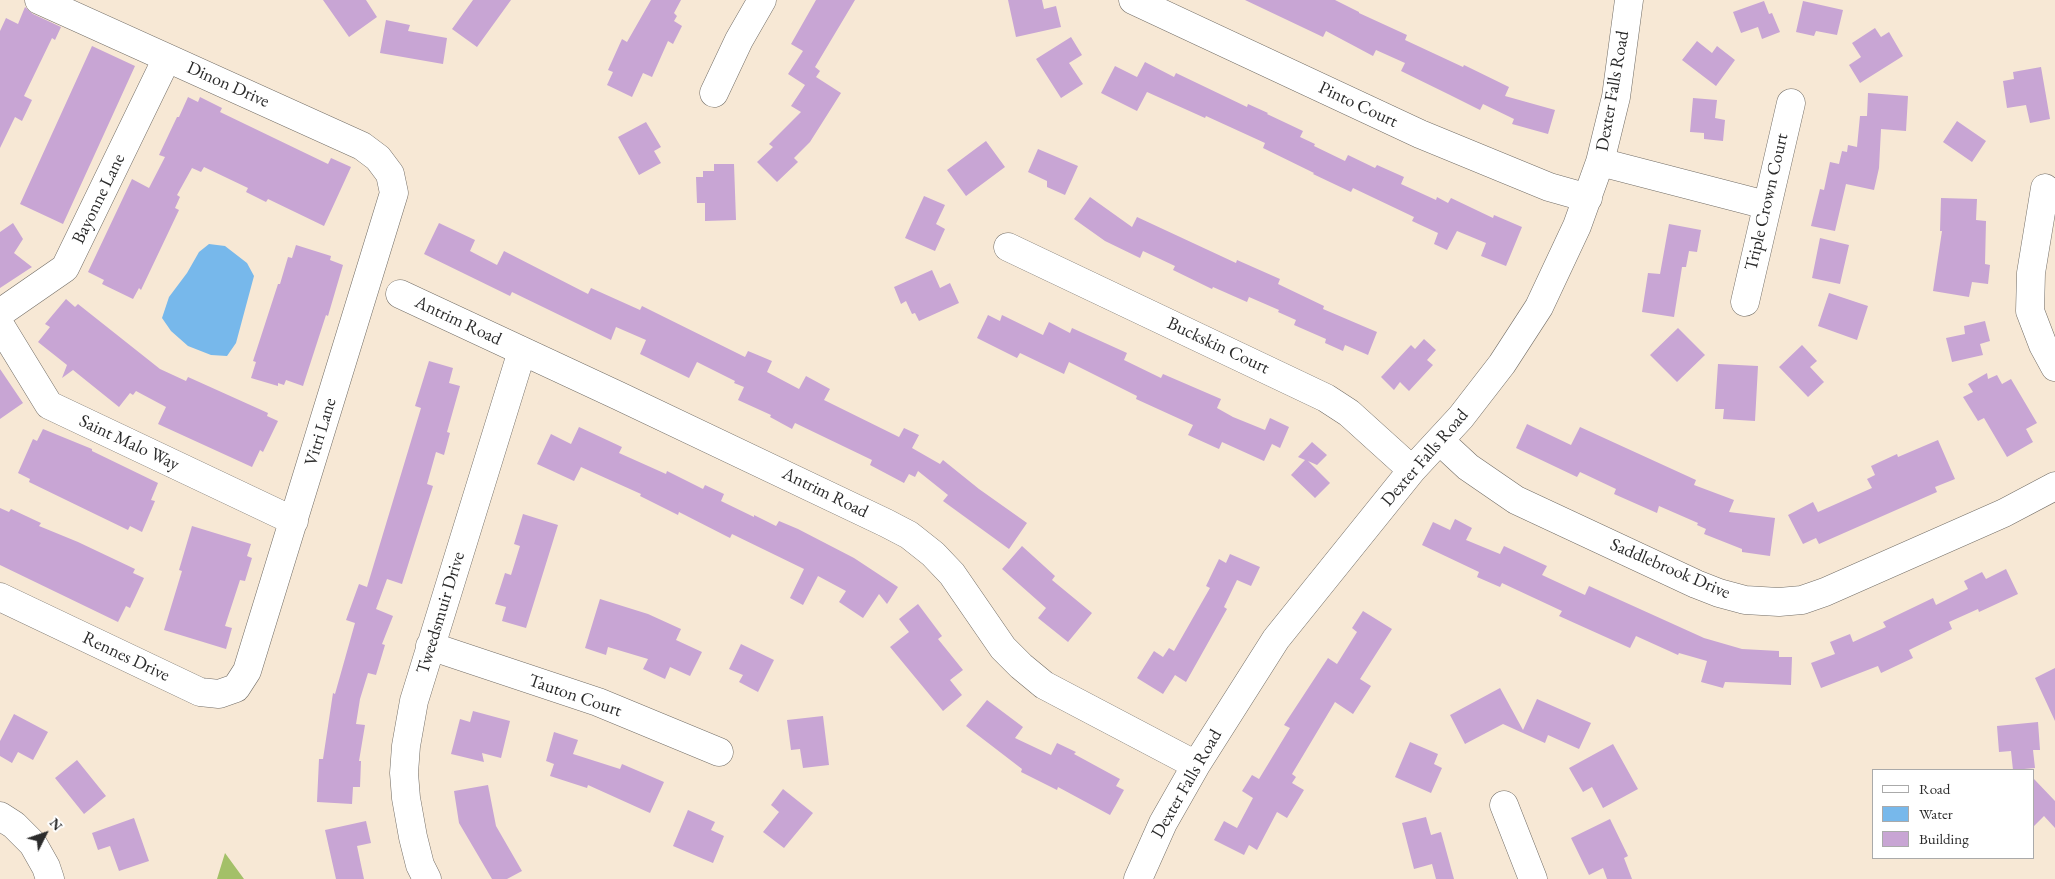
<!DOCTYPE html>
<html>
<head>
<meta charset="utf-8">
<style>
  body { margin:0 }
  #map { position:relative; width:2055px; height:879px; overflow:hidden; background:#f7e8d5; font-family:"EB Garamond",serif }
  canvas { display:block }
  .legend { position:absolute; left:1872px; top:769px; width:162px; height:90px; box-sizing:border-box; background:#fff; border:1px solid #aaa; margin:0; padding:6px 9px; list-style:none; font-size:15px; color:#2b2b2b }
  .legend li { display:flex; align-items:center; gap:10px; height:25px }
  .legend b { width:25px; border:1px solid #aaa }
  .north { position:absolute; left:20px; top:809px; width:50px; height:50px; -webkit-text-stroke:4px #fff; paint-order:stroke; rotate:49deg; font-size:14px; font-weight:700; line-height:20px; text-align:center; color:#2b2b2b }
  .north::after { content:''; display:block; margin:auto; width:18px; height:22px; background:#2b2b2b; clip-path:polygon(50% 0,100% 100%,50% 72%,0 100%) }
</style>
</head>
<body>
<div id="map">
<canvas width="2055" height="879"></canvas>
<ul class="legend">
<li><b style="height:6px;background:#fff"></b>Road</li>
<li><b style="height:14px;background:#77b8eb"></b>Water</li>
<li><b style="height:14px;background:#c8a5d4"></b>Building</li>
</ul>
<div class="north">N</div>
</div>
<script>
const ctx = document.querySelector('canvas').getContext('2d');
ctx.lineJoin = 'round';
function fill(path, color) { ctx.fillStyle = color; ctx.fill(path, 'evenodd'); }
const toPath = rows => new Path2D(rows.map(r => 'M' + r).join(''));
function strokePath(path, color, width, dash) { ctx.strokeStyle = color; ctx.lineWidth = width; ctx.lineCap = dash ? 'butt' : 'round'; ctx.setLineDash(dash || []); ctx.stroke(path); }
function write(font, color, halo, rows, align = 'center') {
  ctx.font = font + ' "EB Garamond",serif'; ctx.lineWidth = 4; ctx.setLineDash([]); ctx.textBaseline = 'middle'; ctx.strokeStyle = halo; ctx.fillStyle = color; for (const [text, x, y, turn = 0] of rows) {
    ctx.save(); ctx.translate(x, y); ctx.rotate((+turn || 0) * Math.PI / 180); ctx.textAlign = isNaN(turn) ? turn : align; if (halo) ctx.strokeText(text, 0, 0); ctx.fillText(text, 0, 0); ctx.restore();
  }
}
fill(toPath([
  [225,853,244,879,245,879,217,879]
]), '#a3c068');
fill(toPath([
  [209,244,225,246,247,263,254,276,236,343,227,356,211,355,188,346,171,331,162,318,169,297,187,273,199,252]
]), '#77b8eb');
fill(toPath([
  [323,0,366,0,377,17,349,37],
  [473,0,511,0,477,47,452,29],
  [651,0,681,0,674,13,677,16,674,21,682,26,673,44,668,41,652,77,643,73,632,97,607,85,613,72,608,70,622,39,627,42],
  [816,0,855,0,815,67,820,71,816,77,841,93,810,142,794,158,798,162,777,182,757,162,773,147,769,144,801,112,791,106,805,85,788,74,803,51,791,44],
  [1008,0,1042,0,1044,9,1056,6,1061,27,1016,37],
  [1245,0,1335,0,1359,12,1359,13,1407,35,1405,40,1463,67,1464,65,1509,87,1505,96,1555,110,1548,134,1512,124,1514,119,1483,104,1480,110,1450,95,1401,71,1405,63,1376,50,1373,56,1326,31,1323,37],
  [1764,1,1769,14,1772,13,1780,32,1762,39,1758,27,1741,33,1733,12],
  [1803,1,1843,10,1837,35,1816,31,1814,36,1796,32],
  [25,7,33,14,61,27,55,40,52,38,24,96,32,100,22,121,15,117,0,148,0,31,6,18,18,24],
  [386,20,410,25,408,31,447,38,443,64,380,53],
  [1875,28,1881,37,1889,32,1903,56,1860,83,1849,65,1861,57,1852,43],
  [1071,37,1082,55,1069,63,1083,84,1061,98,1036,59],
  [1697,41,1712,53,1717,46,1735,60,1716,86,1682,60],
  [92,46,135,66,63,224,20,204],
  [1145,62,1174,77,1176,73,1247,107,1248,104,1268,113,1267,114,1303,131,1300,137,1315,144,1314,146,1345,161,1348,155,1375,168,1377,165,1404,177,1401,184,1436,200,1437,197,1448,203,1451,198,1493,218,1494,215,1522,227,1506,266,1481,256,1486,243,1457,231,1447,250,1434,244,1438,233,1412,221,1414,217,1353,188,1351,192,1313,174,1314,173,1263,148,1265,143,1206,116,1205,118,1147,92,1137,111,1101,93,1115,66,1137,77],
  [2041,67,2050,119,2030,123,2026,105,2007,108,2003,81,2014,79,2013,72],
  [1868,93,1908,96,1906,131,1881,129,1879,168,1874,190,1846,184,1835,231,1811,226,1820,189,1824,190,1830,162,1839,164,1842,151,1847,152,1848,145,1857,147,1860,116,1867,116],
  [188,97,198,102,200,97,222,108,220,112,328,164,331,158,351,167,324,226,268,199,266,202,246,192,248,188,204,167,201,172,192,168,177,195,180,197,175,208,179,210,141,290,139,288,133,299,102,284,104,280,88,272,132,179,149,188,165,157,159,155,177,117,179,117],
  [1693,98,1717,100,1715,118,1725,120,1723,141,1704,139,1704,133,1690,132],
  [1957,121,1986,141,1972,162,1943,142],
  [646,122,661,147,654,151,661,163,639,175,618,137],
  [986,141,1005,167,966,196,947,170],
  [1038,149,1078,166,1065,195,1047,187,1047,181,1028,172],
  [714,164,734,164,736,220,705,221,705,203,697,203,696,177,703,177,703,171,714,171],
  [924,196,945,205,936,224,945,229,935,251,905,238],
  [1090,197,1132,227,1137,217,1236,263,1237,260,1280,279,1278,284,1324,306,1323,309,1377,332,1368,355,1345,345,1343,351,1325,343,1326,339,1294,325,1296,320,1278,312,1279,310,1249,297,1247,302,1213,287,1212,289,1173,270,1175,266,1143,251,1140,258,1105,241,1074,219],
  [1941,198,1977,199,1976,220,1986,221,1985,264,1990,265,1988,284,1972,282,1969,297,1933,291,1942,231,1940,231],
  [13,223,23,239,14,253,32,267,0,288,0,232],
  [439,223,475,240,470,251,497,265,504,251,588,294,591,288,640,310,642,306,745,357,748,351,772,361,767,372,799,389,806,376,830,389,824,400,899,437,904,428,919,435,912,448,940,464,943,460,979,489,1027,523,1009,549,943,501,948,495,918,471,915,477,909,474,904,483,870,465,872,460,795,423,792,429,770,417,771,415,738,400,744,387,734,383,735,381,697,362,689,378,640,354,646,340,616,327,611,340,512,292,510,296,424,254],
  [1669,224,1701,230,1697,252,1689,251,1686,267,1682,267,1674,317,1642,312,1648,273,1660,274],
  [1820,238,1849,245,1840,284,1812,278],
  [296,245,331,256,330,260,343,265,328,316,326,315,303,386,286,380,284,385,278,383,278,386,251,378,256,362,253,361,278,284,280,284,288,257,292,258],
  [932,270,940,288,950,283,959,303,919,321,915,313,912,314,906,301,901,304,894,287],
  [1829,293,1868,306,1857,340,1818,326],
  [66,299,75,307,78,304,160,369,186,381,188,377,268,413,267,416,278,421,263,452,260,450,252,467,158,424,166,407,136,391,133,395,130,393,119,407,73,370,62,378,67,365,38,342,50,327,45,324],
  [988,315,1000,321,1002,315,1043,335,1049,322,1070,333,1072,328,1127,353,1124,360,1161,378,1163,374,1221,399,1217,408,1233,417,1265,430,1270,418,1289,427,1280,448,1272,444,1264,461,1222,442,1219,449,1188,435,1193,425,1136,399,1137,396,1069,362,1064,374,1020,353,1017,358,977,338],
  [1985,321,1990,341,1980,344,1983,355,1952,362,1946,338,1965,334,1964,326],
  [1678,328,1705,355,1677,382,1650,355],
  [1424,339,1436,350,1427,360,1433,365,1409,391,1400,382,1394,390,1381,377,1411,345,1415,349],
  [1802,345,1817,361,1810,367,1824,382,1808,397,1779,367],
  [429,361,453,368,449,383,460,386,447,432,450,433,444,455,436,452,427,484,433,486,402,584,387,579,376,609,393,616,382,644,385,645,376,675,368,673,360,699,356,724,365,725,359,761,361,761,360,787,353,787,352,804,317,802,319,759,323,759,333,693,335,694,355,623,346,620,359,584,367,587,421,408,415,406],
  [1718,364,1758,366,1755,421,1723,419,1724,409,1715,409],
  [0,369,23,403,0,419],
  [1987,373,1988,379,1997,375,2002,384,2011,379,2037,423,2026,429,2033,442,2007,457,1984,418,1978,421,1963,397,1973,392,1968,384],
  [1527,424,1571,445,1580,427,1696,480,1694,485,1734,500,1729,512,1775,518,1770,556,1742,552,1742,549,1704,534,1706,529,1697,525,1698,523,1659,506,1657,513,1614,494,1616,489,1580,472,1577,477,1516,448],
  [579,427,622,447,619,453,666,474,667,471,703,489,705,485,724,494,721,501,754,517,754,515,776,526,779,521,798,529,854,558,898,587,887,604,879,594,863,618,839,602,846,591,818,576,803,605,790,598,804,569,732,534,730,538,679,512,678,515,640,496,641,494,581,467,574,481,537,464,551,434,571,444],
  [43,429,92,449,92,451,158,483,151,500,155,501,142,532,130,526,128,530,99,516,29,482,30,479,18,473,33,439,37,441],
  [1938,440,1955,479,1935,487,1937,492,1819,544,1816,538,1803,544,1788,515,1813,502,1818,512,1872,488,1867,479,1875,475,1871,466,1897,454,1898,457],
  [1312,442,1327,455,1317,465,1308,461,1330,483,1315,498,1291,475,1305,460,1298,457],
  [0,508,9,512,11,509,41,523,39,526,78,542,135,569,133,573,144,578,130,608,126,606,118,622,0,565],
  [523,514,558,525,526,628,502,621,506,607,495,604,505,573,511,575,520,546,514,544],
  [1455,519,1472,528,1466,540,1500,554,1504,546,1547,566,1542,575,1585,595,1589,586,1704,638,1742,649,1779,651,1779,657,1792,657,1791,685,1725,682,1723,688,1701,682,1707,661,1679,653,1678,655,1636,636,1630,648,1559,616,1562,611,1502,583,1500,587,1477,577,1479,572,1422,545,1433,522,1450,530],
  [192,526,251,544,247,556,252,558,245,581,240,580,225,626,232,628,226,649,164,630,182,571,179,570],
  [1022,546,1055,576,1052,580,1092,613,1068,642,1038,618,1046,608,1002,569],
  [1230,554,1260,567,1251,586,1237,580,1224,607,1227,609,1186,682,1175,675,1163,694,1137,678,1154,651,1163,657,1169,648,1174,651,1210,588,1206,586,1219,559,1226,563],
  [2006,569,2018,594,1979,612,1978,609,1949,622,1952,629,1909,650,1913,658,1881,673,1878,666,1821,688,1811,663,1835,654,1830,642,1850,634,1853,642,1886,627,1883,622,1933,598,1936,605,1968,589,1964,581,1982,572,1986,579],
  [600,599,648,614,681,629,676,640,702,652,690,676,670,667,665,679,643,669,648,659,608,647,606,655,585,648],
  [918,604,942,636,938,639,963,670,950,680,962,695,943,711,890,647,909,632,899,619],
  [1363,611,1392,629,1360,679,1371,686,1353,714,1335,702,1292,774,1296,777,1292,783,1304,790,1287,818,1277,812,1257,850,1249,845,1244,855,1214,840,1224,821,1237,828,1253,798,1242,791,1252,775,1259,779,1290,728,1284,725,1328,658,1337,664,1357,632,1352,628],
  [741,644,774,660,758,692,739,682,743,675,729,669],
  [2055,668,2055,721,2035,678],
  [1500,688,1523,730,1537,699,1591,723,1579,749,1548,735,1545,743,1503,724,1465,744,1450,715],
  [987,700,1023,727,1015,738,1051,755,1057,743,1076,752,1074,754,1120,779,1116,786,1124,790,1110,815,1058,787,1057,790,1021,772,1022,769,966,726],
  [473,711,510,721,501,758,482,753,484,762,451,754,460,719,470,722],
  [14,714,48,732,33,760,18,752,12,763,0,756,0,741],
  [823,716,829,765,803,768,800,749,791,750,787,720],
  [2038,722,2040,750,2033,750,2035,768,2013,770,2011,751,1999,752,1997,726],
  [554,732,578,740,573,754,620,769,622,764,664,782,650,813,588,785,587,788,550,776,554,764,546,761],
  [1410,742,1438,754,1434,764,1442,768,1431,793,1395,777],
  [1613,744,1638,789,1603,808,1592,787,1583,792,1569,768],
  [77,760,106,796,84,814,55,778],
  [2034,779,2055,801,2055,828,2044,816,2034,826],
  [488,785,496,826,522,871,507,879,492,879,459,823,454,791],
  [783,789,813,813,784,848,763,832,779,812,771,805],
  [688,810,715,822,711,830,724,836,713,863,673,846],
  [1426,817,1431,835,1441,832,1454,879,1436,879,1432,864,1414,869,1402,823],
  [134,818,149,861,119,871,110,846,98,850,92,833],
  [1610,819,1628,856,1624,858,1632,879,1607,879,1603,868,1589,875,1571,838],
  [366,821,371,843,357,846,364,879,336,879,325,830]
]), '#c8a5d4');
const minor = toPath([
  [1133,0,1420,134,1549,187,1588,198],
  [714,93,739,40,762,0],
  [1600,162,1766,205],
  [2045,188,2031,273,2030,311,2043,345,2055,367],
  [1008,247,1326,398,1349,413,1412,470],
  [400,294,619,396,886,523,909,535,933,554,952,574,1003,648,1021,666,1044,685,1196,765],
  [1745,302,1791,103],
  [0,313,65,268,167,58],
  [0,325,49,405,294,521],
  [1440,441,1468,467,1516,500,1696,584,1719,593,1745,600,1779,602,1802,600,1825,592,2004,513,2055,486],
  [0,597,200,692,219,694,236,688,247,671,394,193,390,174,378,158,362,146,39,0],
  [430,646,598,702,719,752],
  [1504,805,1533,879],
  [0,816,14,825,33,844,46,867,50,879],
  [427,879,420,865,413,837,406,798,404,773,406,746,414,701,522,351],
  [1138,879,1163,823,1196,765,1276,639,1412,470,1461,417,1502,364,1539,307,1577,226,1600,162,1616,97,1629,0]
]);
strokePath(minor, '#726d66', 29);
strokePath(minor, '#fff', 28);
write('18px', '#2b2b2b', '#fff', [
  ["Dinon Drive",228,85,24],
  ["Dexter Falls Road",1613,91,-80],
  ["Pinto Court",1358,105,25],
  ["Bayonne Lane",99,199,-64],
  ["Triple Crown Court",1767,202,-77],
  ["Antrim Road",458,321,25],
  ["Buckskin Court",1218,346,25],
  ["Vitri Lane",321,432,-73],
  ["Saint Malo Way",129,443,25],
  ["Dexter Falls Road",1425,458,-49],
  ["Antrim Road",825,493,26],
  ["Saddlebrook Drive",1670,569,23],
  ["Tweedsmuir Drive",441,613,-73],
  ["Rennes Drive",126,657,25],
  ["Tauton Court",575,696,19],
  ["Dexter Falls Road",1187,784,-60]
]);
</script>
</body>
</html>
